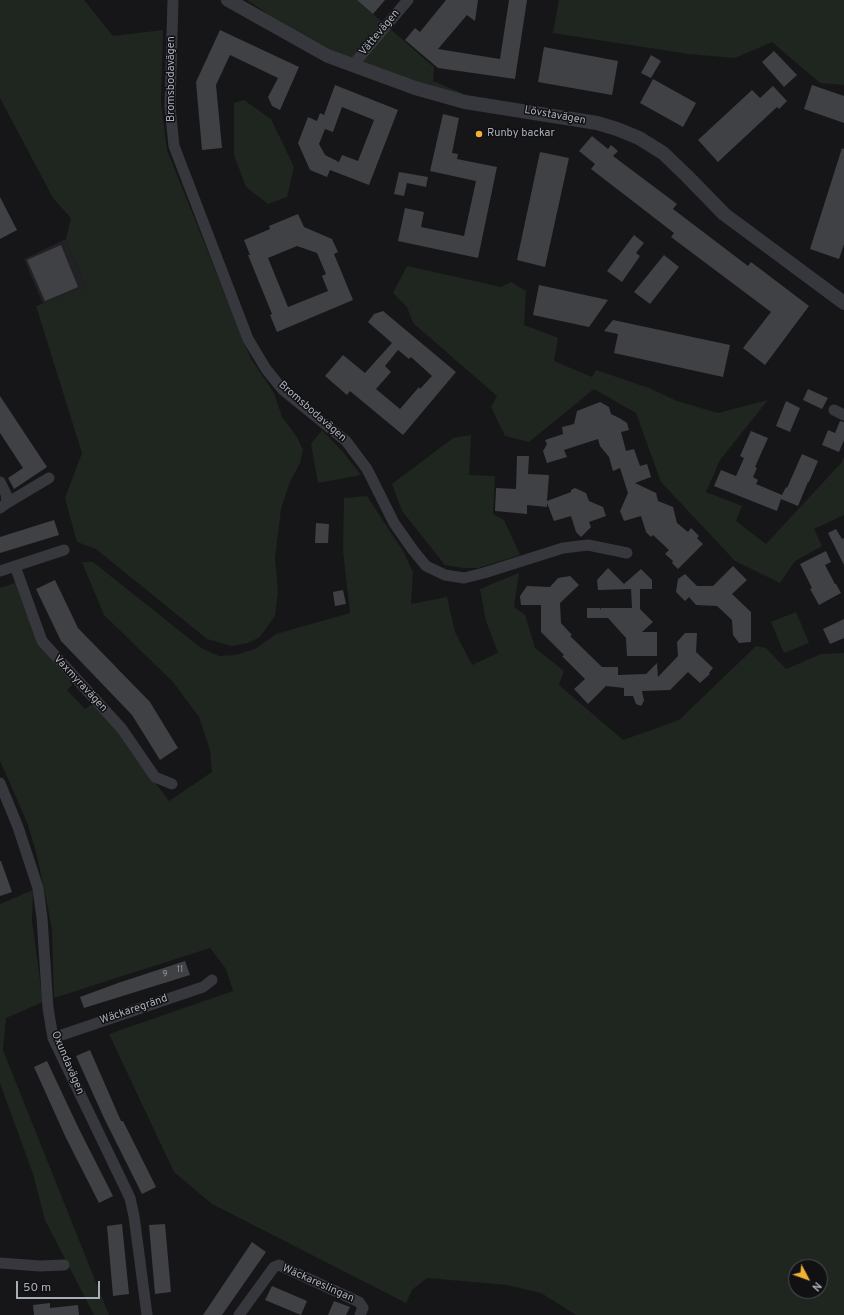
<!DOCTYPE html>
<html>
<head>
<meta charset="utf-8">
<style>
  body { margin:0 }
  #map { position:relative; width:844px; height:1315px; overflow:hidden; background:#161618; font-family:Overpass,sans-serif }
  canvas { display:block }
  .north { position:absolute; left:788px; top:1259px; width:40px; height:40px; box-sizing:border-box; background:#111113; border:1px solid #4d4f55; border-radius:50%; rotate:131deg; font-size:11px; font-weight:700; line-height:16px; text-align:center; color:#a8adb8 }
  .north::after { content:''; display:block; margin:auto; width:14px; height:18px; background:#f2b134; clip-path:polygon(50% 0,100% 100%,50% 72%,0 100%) }
  .scale { position:absolute; left:16px; top:1281px; width:84px; height:18px; box-sizing:border-box; border:2px solid #a8adb8; border-top:0; padding-left:5px; font-size:12px; line-height:14px; white-space:nowrap; color:#a8adb8; -webkit-text-stroke:3px #111113; paint-order:stroke }
</style>
</head>
<body>
<div id="map">
<canvas width="844" height="1315"></canvas>
<div class="north">N</div>
<div class="scale">50 m</div>
</div>
<script>
const ctx = document.querySelector('canvas').getContext('2d');
ctx.lineJoin = 'round';
function fill(path, color) { ctx.fillStyle = color; ctx.fill(path, 'evenodd'); }
const toPath = rows => new Path2D(rows.map(r => 'M' + r).join(''));
function strokePath(path, color, width, dash) { ctx.strokeStyle = color; ctx.lineWidth = width; ctx.lineCap = dash ? 'butt' : 'round'; ctx.setLineDash(dash || []); ctx.stroke(path); }
function write(font, color, halo, rows, align = 'center') {
  ctx.font = font + ' Overpass,sans-serif'; ctx.lineWidth = 3; ctx.setLineDash([]); ctx.textBaseline = 'middle'; ctx.strokeStyle = halo; ctx.fillStyle = color; for (const [text, x, y, turn = 0] of rows) {
    ctx.save(); ctx.translate(x, y); ctx.rotate((+turn || 0) * Math.PI / 180); ctx.textAlign = isNaN(turn) ? turn : align; if (halo) ctx.strokeText(text, 0, 0); ctx.fillText(text, 0, 0); ctx.restore();
  }
}
fill(toPath([
  [66,239,86,287,43,304,24,259]
]), '#222225');
fill(toPath([
  [0,0,84,0,113,36,163,30,161,102,167,150,251,359,274,393,282,417,297,437,303,450,300,463,289,484,281,509,275,558,278,592,275,616,260,637,248,643,232,646,207,639,96,549,77,542,65,498,82,453,36,306,86,287,66,239,71,218,53,198,0,98],
  [247,0,357,0,434,67,433,81,462,93,463,95,435,89,334,51,271,16],
  [559,0,844,0,844,85,820,83,772,42,735,58,688,54,553,33],
  [244,100,271,119,294,167,287,197,268,204,246,187,234,155,234,103],
  [407,266,501,287,511,282,526,291,524,325,558,338,554,361,592,377,596,370,649,388,677,401,718,413,768,400,720,460,706,492,742,506,736,521,766,544,841,463,844,457,844,515,814,529,822,546,795,561,780,583,735,561,661,482,636,413,594,389,529,442,505,436,491,407,497,396,413,323,407,307,393,293],
  [322,430,343,452,361,475,318,483,311,444],
  [471,435,469,475,495,476,493,514,504,520,520,555,478,568,463,568,445,565,402,511,392,484,453,438],
  [367,496,403,551,413,572,411,604,447,597,455,632,472,665,498,653,486,621,480,589,519,573,514,607,525,615,535,648,564,671,559,685,623,740,679,720,756,646,766,648,786,669,821,654,844,653,844,1315,576,1315,541,1293,507,1285,427,1278,412,1290,406,1303,212,1204,174,1172,109,1034,233,991,226,969,210,948,54,998,52,929,43,884,36,852,27,822,0,761,0,588,15,583,38,644,73,684,67,690,85,709,92,704,118,732,169,801,212,772,210,750,199,717,173,682,104,615,82,562,93,562,201,648,219,656,235,655,255,649,276,634,350,613,343,551,344,498],
  [796,1267,820,1267,820,1291,796,1291],
  [796,612,809,643,784,653,771,622],
  [33,890,32,921,43,1002,6,1018,3,1050,109,1315,94,1315,45,1220,33,1174,0,1083,0,904]
]), '#1e261f');
fill(toPath([
  [357,0,385,0,373,14],
  [446,0,478,0,475,21,467,15,438,49,500,59,509,0,527,0,515,79,438,68,405,40,415,28,420,32],
  [220,30,299,67,280,110,272,106,268,97,278,78,230,55,216,85,222,148,202,150,196,82],
  [544,47,618,61,612,95,538,82],
  [774,51,797,75,784,87,762,62],
  [651,55,661,61,651,78,641,73],
  [653,79,696,103,683,127,640,103],
  [335,85,398,110,369,185,330,170,327,177,310,170,298,143,308,117,317,121,320,113,324,115],
  [342,107,374,120,358,161,342,155,339,162,325,155,319,144,325,129,333,132],
  [812,85,844,96,844,123,804,109],
  [773,86,787,101,779,109,777,107,718,162,698,140,752,90,760,98],
  [443,114,459,118,452,153,458,154,457,159,497,167,478,258,398,241,405,208,424,212,421,227,464,236,476,181,430,171],
  [592,136,608,149,611,145,618,151,613,156,677,204,673,209,748,266,751,262,809,306,765,365,743,348,771,312,671,237,674,233,591,169,595,164,579,151],
  [842,148,844,149,844,244,839,259,810,249],
  [540,152,569,158,545,267,517,260],
  [399,172,428,177,426,187,407,183,404,196,394,194],
  [0,197,17,230,0,239],
  [298,214,304,227,332,239,338,252,334,254,353,300,277,332,270,315,272,314,248,255,250,255,244,240,270,229,269,226],
  [297,246,317,253,326,274,322,276,328,291,288,307,268,258],
  [634,235,644,243,636,253,640,256,622,282,607,271],
  [61,245,78,287,45,301,27,260],
  [664,255,679,267,650,304,634,292],
  [539,285,608,300,589,327,533,315],
  [383,311,456,372,403,435,350,391,347,395,325,376,343,355,365,373,392,343,368,322,374,314],
  [398,350,409,359,411,357,432,376,420,389,419,387,400,409,376,389,391,372,385,366],
  [613,320,730,345,723,377,614,353,618,334,604,331],
  [808,389,828,398,822,409,803,400],
  [0,396,47,467,14,489,8,478,23,468,0,433],
  [786,401,800,408,790,432,776,426],
  [600,402,609,407,611,414,621,419,627,423,629,430,621,432,626,451,634,449,640,466,647,464,651,477,635,483,656,493,658,501,673,507,677,523,688,532,691,528,699,536,697,538,703,544,678,569,672,563,673,561,665,554,669,550,653,535,651,537,646,532,641,516,624,521,620,511,628,493,620,468,613,471,609,457,600,446,598,439,564,450,567,457,547,463,543,451,547,444,545,440,563,434,562,427,574,424,577,411],
  [840,421,844,422,844,440,839,452,822,445,828,430,835,433],
  [751,431,768,438,755,467,757,468,753,477,758,480,756,484,782,495,786,487,787,488,802,454,818,461,809,482,808,482,798,506,781,499,777,511,714,486,721,470,736,476,744,458,740,456],
  [517,456,529,456,528,474,549,475,547,501,571,492,571,490,575,488,586,493,589,501,603,507,606,516,589,522,591,527,581,537,576,532,571,516,554,521,547,503,547,507,527,505,527,514,495,511,496,488,516,489],
  [54,520,59,535,0,553,0,537],
  [316,523,329,524,328,543,315,543],
  [836,529,842,539,844,538,844,565,828,533],
  [826,551,831,562,825,565,835,584,836,584,841,593,819,605,810,589,812,588,800,564],
  [733,566,747,580,732,594,751,612,751,642,739,643,733,635,732,620,717,606,696,605,689,597,685,601,676,592,678,579,685,574,697,586,713,586],
  [608,568,624,584,641,569,652,580,652,589,640,589,640,609,653,622,642,632,657,632,657,656,627,656,626,638,608,618,587,618,587,608,600,608,601,610,601,608,632,608,631,589,598,590,597,580],
  [570,576,579,585,560,603,561,623,572,635,570,636,602,667,618,667,618,675,646,674,657,663,658,677,678,656,677,642,685,633,697,633,696,652,713,668,709,673,710,674,700,683,688,672,670,690,642,691,644,701,641,706,636,704,633,696,624,696,624,688,606,686,588,704,574,689,585,679,562,656,564,655,541,632,541,605,521,605,520,596,527,586,550,587,558,578],
  [55,580,78,628,150,702,178,748,160,760,132,715,61,641,36,589],
  [343,590,346,604,335,606,333,592],
  [844,619,844,638,830,644,823,629],
  [0,861,1,861,12,892,0,896],
  [185,961,190,975,84,1008,80,997,118,983],
  [90,1050,121,1121,123,1121,156,1187,142,1194,104,1118,76,1056],
  [47,1061,79,1129,113,1196,99,1203,66,1138,34,1067],
  [122,1224,129,1294,113,1296,107,1226],
  [165,1224,171,1292,155,1294,149,1225],
  [252,1242,266,1252,222,1315,203,1315],
  [272,1286,307,1301,301,1315,265,1300],
  [334,1301,350,1307,346,1315,328,1315],
  [50,1303,50,1308,78,1305,79,1315,34,1315,33,1305]
]), '#404145');
strokePath(toPath([
  [173,0,170,107,174,146,248,339,266,369,283,390,346,441,367,469,394,523,413,550,426,566,445,575,464,578,484,573,563,548,588,545,627,553],
  [352,66,408,0],
  [834,410,844,415],
  [0,482,6,494,7,503,0,508],
  [7,503,49,478],
  [15,566,42,641,122,729,155,777,172,784],
  [0,571,64,550],
  [0,783,18,827,38,888,42,918,48,1008,53,1038,130,1198,134,1216,147,1315],
  [53,1038,203,987,212,980],
  [0,1263,40,1266,64,1265],
  [239,1315,274,1267,279,1265,359,1302,363,1308,360,1315]
]), '#37383d', 11);
strokePath(toPath([
  [228,0,328,56,415,88,465,102,597,123,617,129,639,138,663,153,687,176,724,214,844,303]
]), '#37383d', 14);
for (const [x, y, r, color] of [
  [479,134,4,"#f2b134"]
]) { const dot = new Path2D(); dot.arc(x, y, r, 0, 2 * Math.PI); ctx.fillStyle = color; ctx.fill(dot); strokePath(dot, '#111113', 1.5); }
write('9px', '#8e929b', null, [
  ["11",180,970],
  ["9",165,975]
]);
write('11px', '#a8adb8', '#111113', [
  ["Vättevägen",380,33,-50],
  ["Bromsbodavägen",172,79,-90],
  ["Lövstavägen",555,116,10],
  ["Bromsbodavägen",312,412,41],
  ["Vaxmyravägen",80,684,47],
  ["Wäckaregränd",134,1010,-19],
  ["Oxundavägen",67,1063,67],
  ["Wäckareslingan",318,1284,24]
]);
write('11px', '#a8adb8', '#111113', [
  ["Runby backar",487,134]
], 'left');
</script>
</body>
</html>
